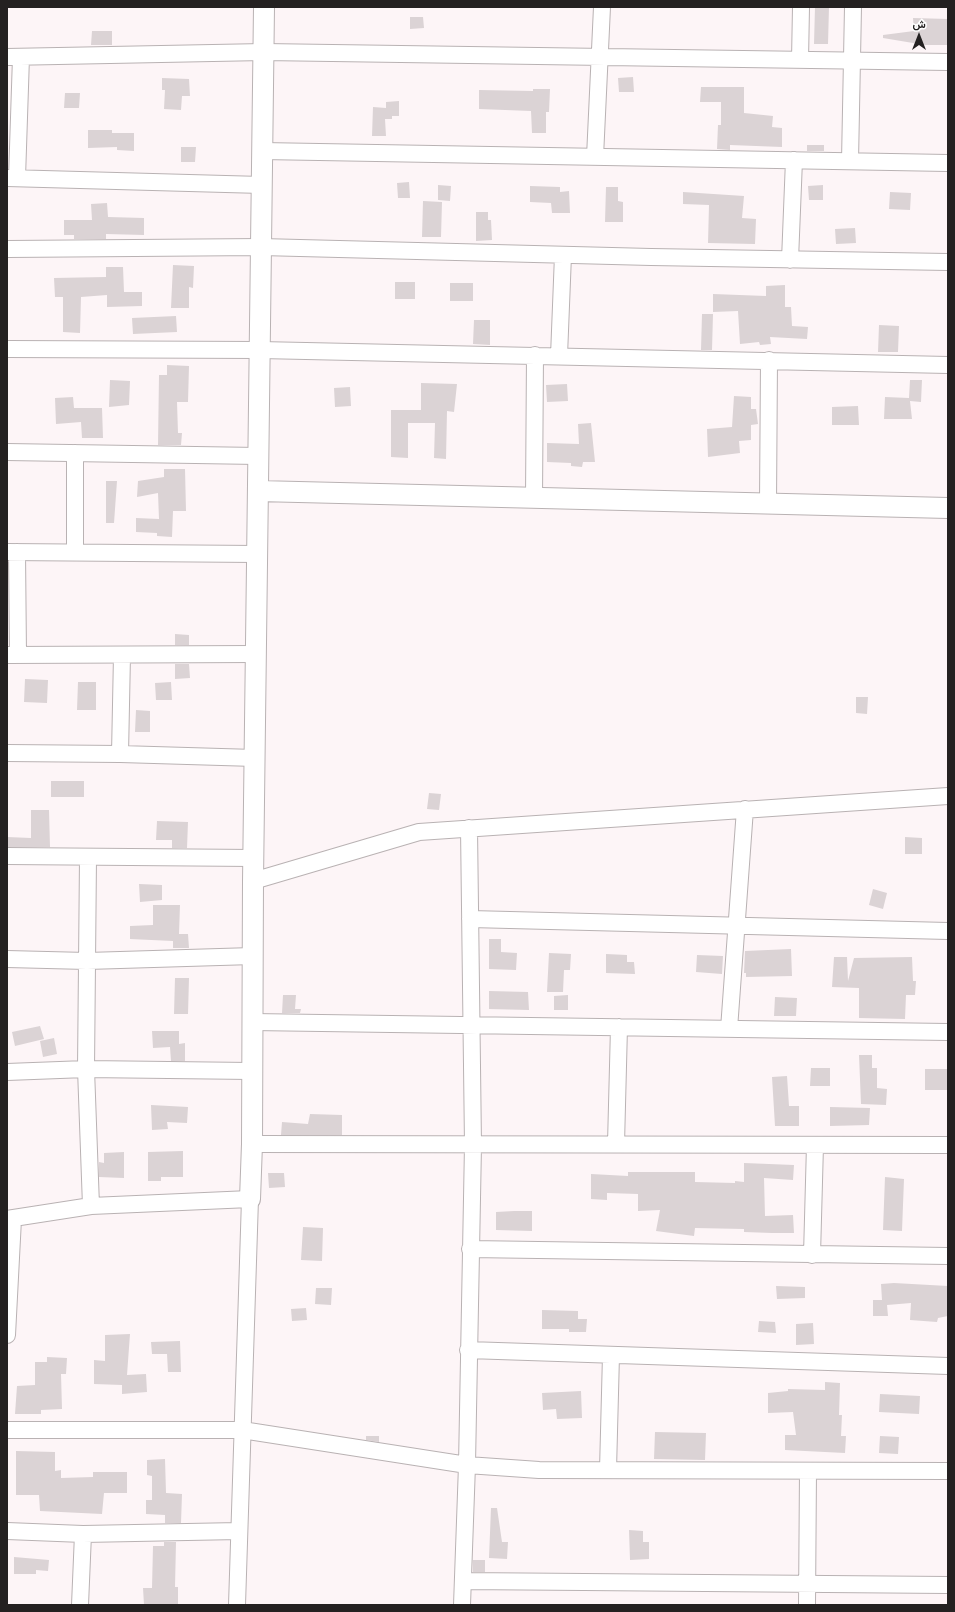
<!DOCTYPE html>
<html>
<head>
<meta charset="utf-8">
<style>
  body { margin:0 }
  #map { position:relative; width:955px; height:1612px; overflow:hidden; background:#fdf5f7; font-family:Manrope,Vazirmatn,sans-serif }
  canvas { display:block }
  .frame { position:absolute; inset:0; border:8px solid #242121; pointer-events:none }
  .north { position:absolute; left:899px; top:16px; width:40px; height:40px; -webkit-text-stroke:3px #fff; paint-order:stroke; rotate:0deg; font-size:11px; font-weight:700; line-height:16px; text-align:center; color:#242121 }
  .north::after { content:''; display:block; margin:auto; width:14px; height:18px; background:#242121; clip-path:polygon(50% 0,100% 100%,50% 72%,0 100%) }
</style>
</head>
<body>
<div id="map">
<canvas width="955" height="1612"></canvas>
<div class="frame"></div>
<div class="north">ش</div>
</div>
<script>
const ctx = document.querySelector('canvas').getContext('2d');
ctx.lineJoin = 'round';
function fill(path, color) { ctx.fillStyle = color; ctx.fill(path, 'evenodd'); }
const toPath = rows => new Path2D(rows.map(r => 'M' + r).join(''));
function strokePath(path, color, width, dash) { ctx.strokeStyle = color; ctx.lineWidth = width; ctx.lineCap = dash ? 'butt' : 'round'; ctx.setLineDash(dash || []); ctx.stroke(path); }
fill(toPath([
  [815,7,829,7,828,44,814,44],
  [410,17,423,17,424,28,410,29],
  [913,18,948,19,947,45,925,45,883,38,883,35,914,31],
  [92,31,112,31,112,45,91,45],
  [633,77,634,92,619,92,618,78],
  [162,78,189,79,190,96,182,96,181,110,164,109,165,90,162,90],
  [701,87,744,87,744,113,773,116,772,127,782,128,782,147,730,145,730,150,717,149,718,125,721,125,721,102,700,102],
  [533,89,550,89,549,112,546,112,546,133,532,133,531,111,479,109,479,90,533,91],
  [65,93,80,93,79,108,64,108],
  [399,101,399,116,392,116,392,119,385,119,386,136,372,136,373,107,386,108,386,102],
  [88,130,112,130,112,133,134,133,134,151,117,150,117,147,88,148],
  [807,145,824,145,824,151,807,151],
  [181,147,196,147,195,162,181,162],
  [409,182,410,198,398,198,397,183],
  [438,185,451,186,450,201,438,200],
  [823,185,823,200,809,200,808,186],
  [530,186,560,187,560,192,569,191,570,213,552,213,551,203,530,202],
  [606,187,618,187,618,201,623,202,623,222,605,222],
  [683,192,744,196,742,218,756,219,755,244,708,243,709,205,683,204],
  [890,192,911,193,910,210,889,209],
  [423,201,442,202,441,237,422,237],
  [107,203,108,217,144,218,144,235,106,234,106,239,74,239,74,235,64,235,64,220,92,220,91,204],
  [476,212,488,212,488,220,491,220,492,240,476,241],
  [855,228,856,243,836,244,835,229],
  [173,265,194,266,193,288,189,287,189,308,171,308],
  [106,267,123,267,124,292,142,292,142,306,107,307,107,295,81,297,80,333,63,332,63,297,55,297,54,278,106,277],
  [395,282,415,282,415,299,395,299],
  [450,283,473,283,473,301,450,301],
  [785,285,785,307,791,307,792,326,808,327,807,339,770,337,771,344,760,345,759,342,740,344,738,311,713,312,713,294,766,296,766,286],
  [702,314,713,314,712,350,701,350],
  [176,316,177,332,133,334,132,318],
  [474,320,490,320,490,345,473,344],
  [879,325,899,326,898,352,878,352],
  [167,365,189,366,188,402,177,402,178,433,182,433,181,445,158,445,159,375,167,375],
  [110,380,130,381,129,405,109,407],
  [910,380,922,380,921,402,910,401,912,419,884,419,885,397,909,398],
  [421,383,457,384,454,412,447,411,446,459,434,458,435,423,408,423,408,458,391,457,391,410,421,410],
  [567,384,568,401,547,402,546,385],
  [350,387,351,406,335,407,334,388],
  [734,396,751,397,751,409,756,409,758,424,751,425,751,440,739,441,740,453,708,457,707,429,732,427],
  [73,397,74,408,102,408,103,438,82,438,81,422,56,424,55,398],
  [858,406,859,425,832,425,832,407],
  [591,423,595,462,583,462,582,467,571,466,571,463,547,462,547,443,579,444,578,424],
  [164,469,185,469,186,511,173,511,172,537,157,536,157,533,136,532,136,518,159,519,158,493,137,497,138,481,164,477],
  [106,481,117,481,114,523,106,523],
  [175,634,189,635,189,645,175,645],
  [175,664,189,664,190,678,175,679],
  [25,679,48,680,47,703,24,702],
  [78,682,96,682,96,710,77,710],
  [171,682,172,700,156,700,155,683],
  [856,697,868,697,867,714,856,713],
  [136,710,150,711,150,732,135,732],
  [51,781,84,781,84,797,51,797],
  [429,793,441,794,439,810,427,809],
  [31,810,49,810,50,847,7,847,7,837,31,838],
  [157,821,188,822,187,848,172,848,172,840,156,840],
  [905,837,922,838,922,854,905,854],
  [139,884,162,885,162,900,140,902],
  [873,889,887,893,883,909,869,905],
  [153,905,180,905,179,934,188,934,189,948,173,948,173,941,130,939,130,926,153,925],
  [489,939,501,939,501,952,517,953,516,970,489,969],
  [791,949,792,976,746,977,746,973,744,973,745,951],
  [549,953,571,954,570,970,564,970,563,992,547,992],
  [606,954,627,955,627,962,634,962,635,974,606,973],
  [697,955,723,956,722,974,696,972],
  [834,957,847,957,848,981,854,958,912,957,913,981,916,981,915,995,906,995,905,1019,859,1018,859,988,832,987],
  [175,978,189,978,188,1014,174,1014],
  [489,991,528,992,529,1010,489,1009],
  [283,995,296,995,295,1009,301,1009,300,1013,282,1013],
  [568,995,568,1010,554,1010,554,996],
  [775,997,797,998,796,1016,774,1016],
  [40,1026,44,1039,15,1046,12,1032],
  [152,1031,179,1031,179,1044,185,1043,185,1061,171,1061,170,1047,153,1048],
  [54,1038,57,1054,43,1057,40,1041],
  [859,1055,872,1055,872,1068,877,1068,877,1088,887,1089,886,1105,861,1104],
  [811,1068,830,1068,830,1086,810,1086],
  [925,1069,948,1069,948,1090,925,1090],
  [787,1076,789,1106,799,1106,799,1126,775,1126,772,1077],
  [151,1105,188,1107,187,1123,167,1122,168,1129,152,1130],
  [830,1107,870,1108,869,1125,830,1126],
  [310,1114,342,1115,342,1135,281,1135,282,1122,308,1124],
  [183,1151,183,1177,161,1177,161,1181,148,1181,148,1152],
  [124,1152,124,1178,99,1177,99,1162,104,1163,104,1153],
  [744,1163,794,1165,793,1180,764,1178,765,1216,793,1215,794,1233,772,1233,744,1232,744,1229,695,1228,694,1236,656,1231,660,1210,638,1211,638,1194,607,1193,607,1200,591,1199,591,1174,628,1176,628,1172,695,1172,695,1182,735,1183,735,1181,744,1182],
  [268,1173,284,1173,285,1187,269,1188],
  [885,1177,904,1179,902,1231,883,1230],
  [514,1211,532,1211,532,1231,496,1230,496,1212],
  [303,1227,323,1228,322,1261,301,1260],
  [894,1283,948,1286,948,1316,938,1318,937,1322,910,1320,911,1303,887,1305,888,1316,873,1316,873,1300,882,1300,881,1284],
  [776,1286,805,1287,805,1298,777,1299],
  [316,1288,332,1288,331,1305,315,1304],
  [306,1308,307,1320,292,1321,291,1309],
  [542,1310,578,1311,578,1319,587,1319,586,1332,569,1332,569,1329,542,1329],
  [759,1321,775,1322,776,1333,758,1332],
  [813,1323,814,1344,796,1345,796,1324],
  [130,1334,127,1375,146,1374,147,1392,122,1394,122,1385,94,1384,94,1360,105,1361,105,1335],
  [180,1341,181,1372,168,1372,167,1354,152,1354,151,1342],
  [47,1357,67,1358,66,1374,61,1374,62,1409,41,1410,41,1414,15,1414,17,1386,35,1385,35,1362,47,1362],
  [825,1382,840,1383,839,1415,842,1415,841,1436,846,1436,845,1453,785,1450,785,1435,796,1435,793,1412,768,1413,768,1393,788,1391,788,1389,825,1390],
  [581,1391,582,1418,557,1419,556,1409,543,1410,542,1393],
  [880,1394,920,1396,919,1414,879,1412],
  [655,1432,706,1433,705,1460,654,1459],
  [366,1436,379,1436,379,1442,366,1440],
  [880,1436,899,1437,898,1454,879,1453],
  [16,1451,55,1452,55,1471,61,1470,61,1478,93,1477,93,1472,127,1472,127,1493,104,1493,102,1514,40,1511,39,1495,16,1495],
  [165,1459,166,1493,182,1494,181,1523,165,1523,165,1515,146,1514,146,1500,152,1500,152,1476,147,1475,147,1460],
  [491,1508,497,1508,502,1542,508,1542,507,1559,489,1558],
  [629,1530,643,1531,643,1542,649,1542,649,1559,630,1560],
  [164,1542,176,1542,175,1587,178,1587,178,1605,144,1605,143,1588,152,1588,153,1546,164,1546],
  [14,1557,49,1560,48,1571,36,1570,36,1574,14,1574],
  [473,1560,485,1560,485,1572,473,1572]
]), '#dbd3d5');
const minor = toPath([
  [7,57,264,52,948,62],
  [800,60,801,7],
  [262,151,948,163],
  [595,157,602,7],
  [850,161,853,7],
  [7,178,262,185],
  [17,178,21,57],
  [7,249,261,247,651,257,948,262],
  [790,260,794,160],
  [7,349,260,350,948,365],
  [559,356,563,255],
  [7,452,258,456],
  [75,453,75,552],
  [534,498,535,355],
  [768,503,769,360],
  [7,552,257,554],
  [17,552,18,655],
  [7,655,256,654],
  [7,753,120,754,255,758],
  [120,754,122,655],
  [7,856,254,858],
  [88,858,86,1069,91,1206],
  [253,881,419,832,948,796],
  [470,919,948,931],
  [7,959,87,961,253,956],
  [252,1022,948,1032],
  [729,1029,745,809],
  [7,1072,86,1069,251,1071],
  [252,1144,948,1145],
  [616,1144,619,1027],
  [7,1219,91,1206,250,1199,237,1605],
  [470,1249,948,1256],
  [812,1255,815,1145],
  [7,1335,13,1219],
  [468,1350,948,1366],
  [7,1430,242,1430,467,1465,539,1470,948,1471],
  [608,1470,611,1355],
  [7,1531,83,1534,239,1531],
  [463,1581,948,1585],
  [80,1605,83,1534],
  [462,1605,467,1465,473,1145,469,828],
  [807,1605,808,1471]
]);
const tertiary = toPath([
  [258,491,948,508],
  [250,1199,252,1144,253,881,264,7]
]);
strokePath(minor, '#b9b2b3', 18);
strokePath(tertiary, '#b9b2b3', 22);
strokePath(minor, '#fff', 16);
strokePath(tertiary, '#fff', 20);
</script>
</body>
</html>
